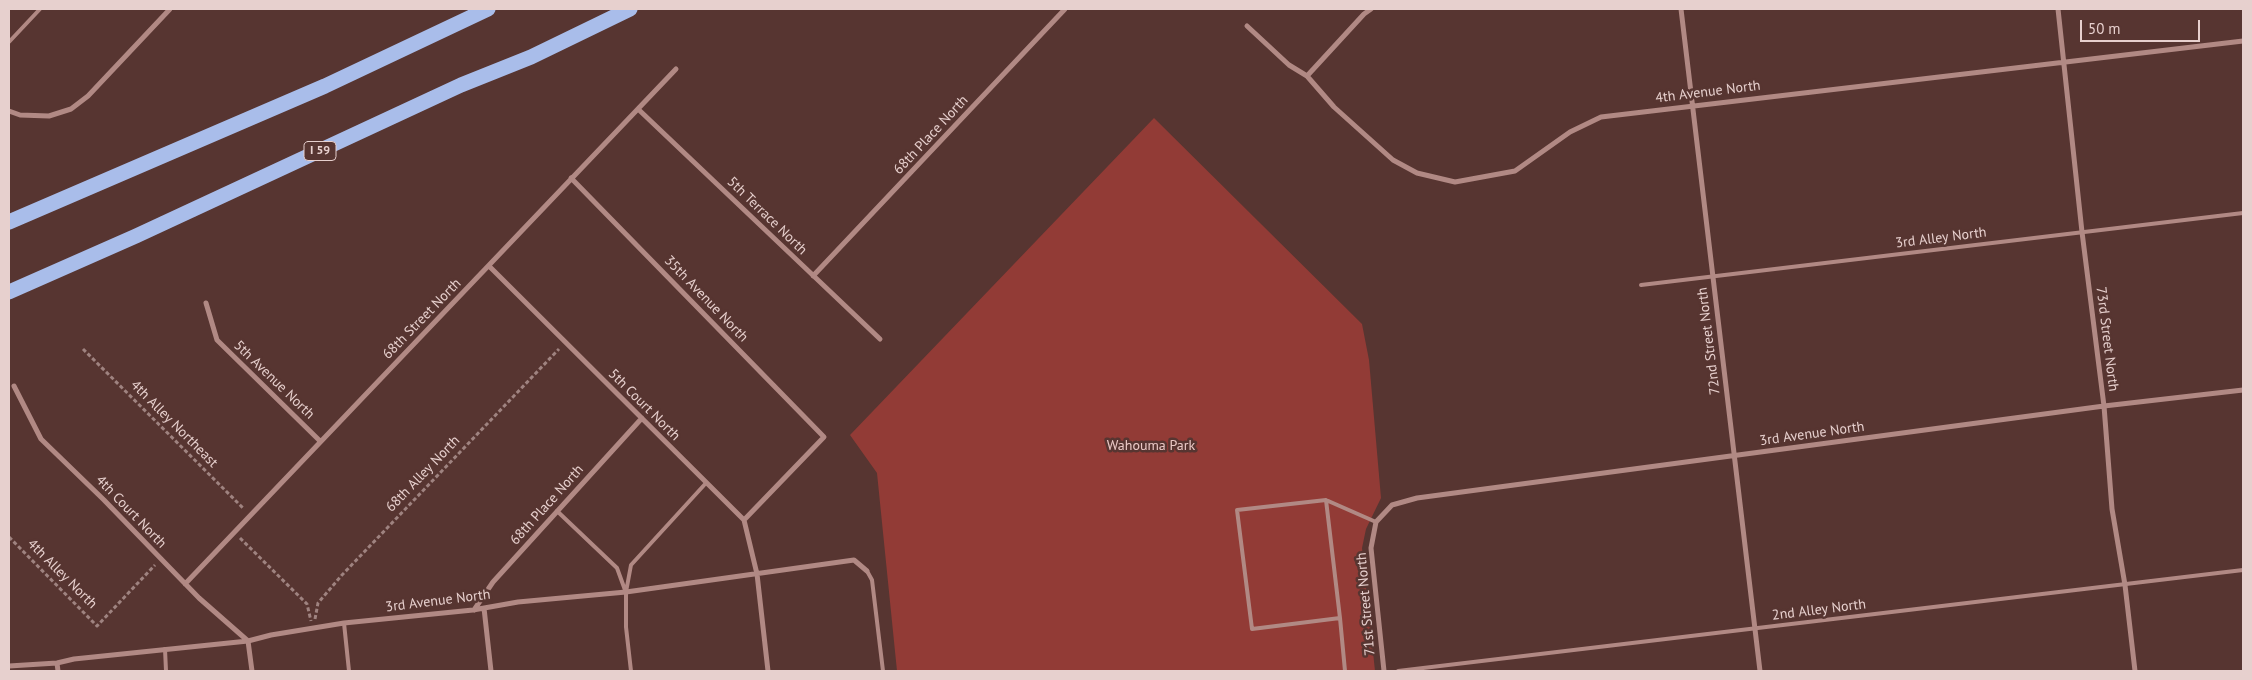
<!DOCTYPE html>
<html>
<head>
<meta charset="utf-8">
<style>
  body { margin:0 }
  #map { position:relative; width:2252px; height:680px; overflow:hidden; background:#573531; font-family:"PT Sans",sans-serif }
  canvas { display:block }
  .frame { position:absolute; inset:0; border:10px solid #e7d0ce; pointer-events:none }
  .scale { position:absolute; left:2080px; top:20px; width:120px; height:22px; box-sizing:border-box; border:2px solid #e7d0ce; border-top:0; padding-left:6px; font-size:15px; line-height:18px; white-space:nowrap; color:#e7d0ce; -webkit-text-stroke:4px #573531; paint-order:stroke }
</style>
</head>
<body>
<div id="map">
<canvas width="2252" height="680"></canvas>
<div class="frame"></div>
<div class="scale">50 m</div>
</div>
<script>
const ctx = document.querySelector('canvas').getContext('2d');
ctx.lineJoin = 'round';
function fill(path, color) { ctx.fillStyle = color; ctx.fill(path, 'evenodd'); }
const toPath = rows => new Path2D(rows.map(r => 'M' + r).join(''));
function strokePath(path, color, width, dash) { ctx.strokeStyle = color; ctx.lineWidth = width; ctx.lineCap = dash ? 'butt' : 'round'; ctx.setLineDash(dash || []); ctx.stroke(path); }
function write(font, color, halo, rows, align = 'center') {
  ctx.font = font + ' "PT Sans",sans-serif'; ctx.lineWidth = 5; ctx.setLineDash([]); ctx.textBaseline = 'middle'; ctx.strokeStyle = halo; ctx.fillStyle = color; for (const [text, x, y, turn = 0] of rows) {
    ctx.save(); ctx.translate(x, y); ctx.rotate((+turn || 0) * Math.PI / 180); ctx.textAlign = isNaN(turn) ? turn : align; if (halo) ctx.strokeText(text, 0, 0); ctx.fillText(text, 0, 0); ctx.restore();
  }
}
fill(toPath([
  [1154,118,1362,324,1369,360,1381,498,1366,529,1362,548,1375,671,897,671,877,473,850,435]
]), '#923b36');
strokePath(toPath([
  [83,349,244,509],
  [9,537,97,626,155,565],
  [240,538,307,604,311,621],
  [315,619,318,603,342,575,559,349]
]), '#9f8380', 3, [4, 2.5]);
strokePath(toPath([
  [9,42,40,9],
  [1641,285,2243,213],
  [1326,500,1376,522],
  [557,511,617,568,625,590],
  [867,571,872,580,883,671],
  [1340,618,1252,629,1237,510,1326,500,1340,618,1345,671],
  [344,623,349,671],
  [165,649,166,671],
  [631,671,626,627,626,592,631,565,706,483],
  [1398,671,2243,570]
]), '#b18984', 4);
strokePath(toPath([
  [1681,9,1760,671],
  [2058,9,2082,232,2104,406,2112,509,2125,585,2135,671],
  [1247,26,1289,65,1307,76,1334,107,1393,160,1417,173,1455,182,1515,171,1570,132,1601,117,2243,41],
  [1307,76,1364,14,1371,9],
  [638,109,880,339],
  [9,111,20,115,49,116,71,109,88,96,170,9],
  [571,178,824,437,744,520],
  [489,266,744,520,757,574,768,671],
  [813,276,1065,9],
  [206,303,217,340,320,441],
  [14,386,41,439,104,500,199,598,248,641,252,671],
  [185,584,676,69],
  [484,608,491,671],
  [474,610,493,582,642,418],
  [57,663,58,671],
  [9,666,57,663,74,659,248,641,271,635,344,623,473,610,518,602,626,592,854,560,867,571],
  [1384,671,1371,548,1376,522,1392,505,1417,498,2104,406,2243,390]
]), '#b18984', 5);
strokePath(toPath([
  [9,222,325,86,488,9],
  [9,292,136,236,461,85,531,57,630,9]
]), '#a9bdea', 15);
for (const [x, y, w] of [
  [320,151,32]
]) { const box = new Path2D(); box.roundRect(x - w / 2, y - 9.5, w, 19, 4); ctx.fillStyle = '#573531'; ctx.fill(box); strokePath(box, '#e7d0ce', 1); }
write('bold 12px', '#e7d0ce', null, [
  ["I 59",320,151]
]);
write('14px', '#e7d0ce', '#573531', [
  ["4th Avenue North",1708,92,-7],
  ["68th Place North",931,135,-47],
  ["5th Terrace North",767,216,44],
  ["3rd Alley North",1941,238,-7],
  ["35th Avenue North",706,299,46],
  ["68th Street North",422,319,-46],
  ["73rd Street North",2107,339,83],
  ["72nd Street North",1709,341,-97],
  ["5th Avenue North",274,380,44],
  ["5th Court North",644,405,45],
  ["4th Alley Northeast",174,424,45],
  ["3rd Avenue North",1812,434,-8],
  ["68th Alley North",423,474,-46],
  ["68th Place North",547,505,-48],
  ["4th Court North",131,512,46],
  ["4th Alley North",62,574,45],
  ["3rd Avenue North",438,601,-7],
  ["71st Street North",1366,604,-95],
  ["2nd Alley North",1819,610,-7]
]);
write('14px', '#ebc9c6', '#573531', [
  ["Wahouma Park",1151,446]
]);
</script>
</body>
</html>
